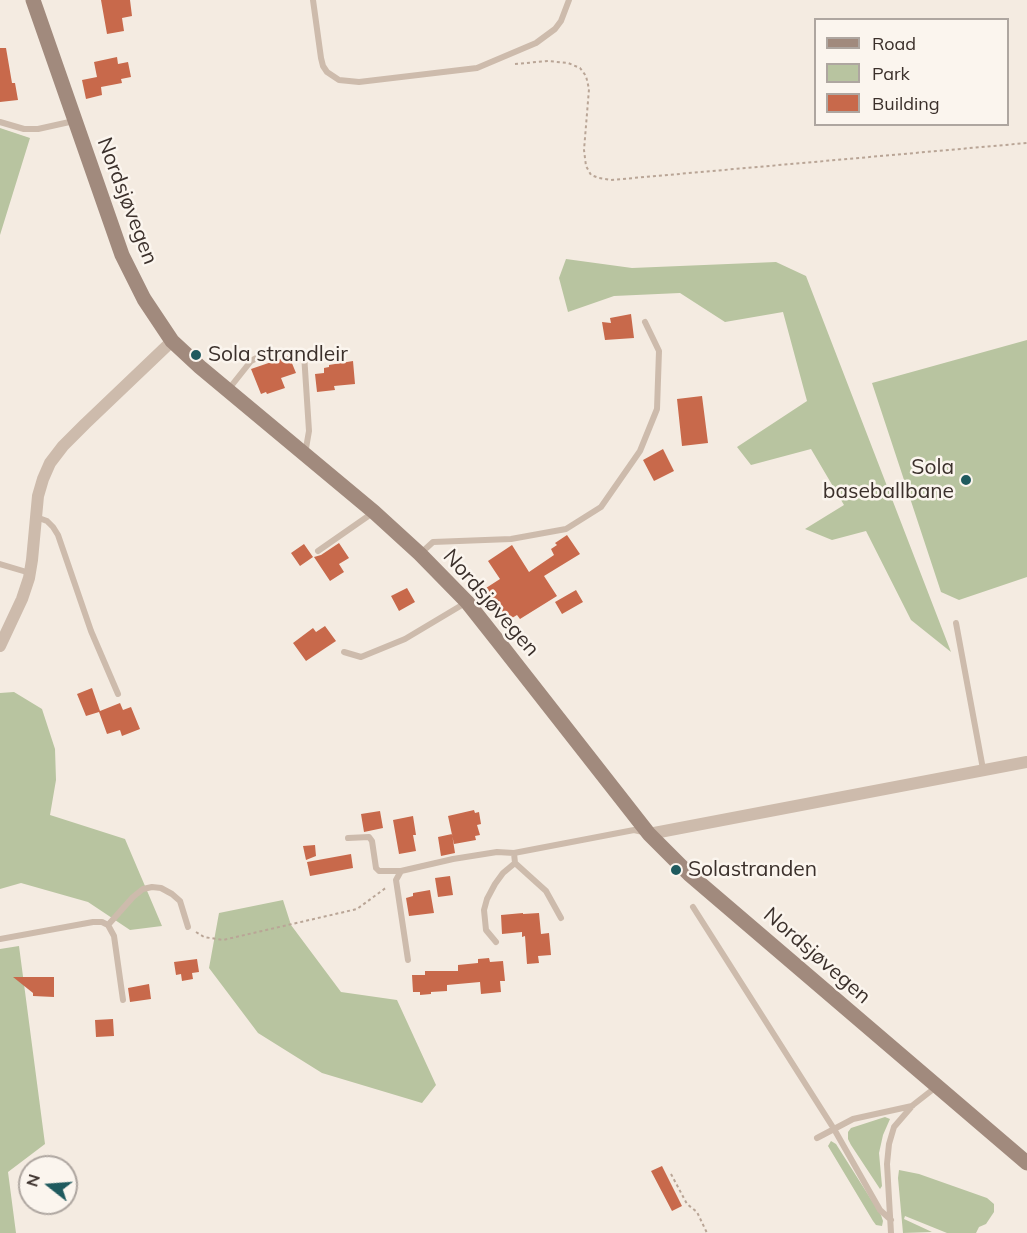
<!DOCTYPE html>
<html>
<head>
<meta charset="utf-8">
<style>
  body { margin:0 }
  #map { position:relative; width:1027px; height:1233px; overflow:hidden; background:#f4ebe1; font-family:Mulish,sans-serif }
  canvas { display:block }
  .legend { position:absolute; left:814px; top:18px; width:195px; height:108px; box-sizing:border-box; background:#fbf5ee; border:2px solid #aea6a0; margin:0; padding:8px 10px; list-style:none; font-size:18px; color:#3b302b }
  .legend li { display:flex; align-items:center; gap:12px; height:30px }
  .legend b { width:30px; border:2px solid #aea6a0 }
  .north { position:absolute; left:18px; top:1155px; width:60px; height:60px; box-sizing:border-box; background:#fbf5ee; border:2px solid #aea6a0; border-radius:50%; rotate:287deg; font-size:16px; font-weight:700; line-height:24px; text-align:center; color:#3b302b }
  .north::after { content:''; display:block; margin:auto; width:21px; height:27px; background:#1f5a5e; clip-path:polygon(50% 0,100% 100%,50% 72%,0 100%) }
</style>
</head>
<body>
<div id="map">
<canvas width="1027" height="1233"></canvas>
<ul class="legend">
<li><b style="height:8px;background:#a18a7d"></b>Road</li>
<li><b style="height:16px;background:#b8c4a0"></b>Park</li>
<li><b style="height:16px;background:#c8694b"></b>Building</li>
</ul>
<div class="north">N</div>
</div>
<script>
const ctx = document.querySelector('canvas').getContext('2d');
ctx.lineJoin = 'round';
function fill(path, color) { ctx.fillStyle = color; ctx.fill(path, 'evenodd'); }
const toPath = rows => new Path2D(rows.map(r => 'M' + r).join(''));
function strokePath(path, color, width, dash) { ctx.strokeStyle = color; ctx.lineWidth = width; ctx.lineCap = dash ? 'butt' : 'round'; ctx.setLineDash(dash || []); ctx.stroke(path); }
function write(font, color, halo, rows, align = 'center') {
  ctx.font = font + ' Mulish,sans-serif'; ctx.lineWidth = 5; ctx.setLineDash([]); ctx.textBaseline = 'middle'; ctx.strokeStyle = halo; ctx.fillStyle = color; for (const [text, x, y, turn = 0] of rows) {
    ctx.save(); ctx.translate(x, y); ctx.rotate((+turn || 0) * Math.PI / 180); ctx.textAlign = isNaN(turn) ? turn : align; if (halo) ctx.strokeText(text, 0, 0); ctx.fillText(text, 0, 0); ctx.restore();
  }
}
fill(toPath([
  [0,128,30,138,0,235],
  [566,259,632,268,776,262,806,276,951,652,911,620,866,531,832,540,805,529,844,505,811,449,751,465,737,447,807,401,783,312,725,322,680,293,614,296,568,312,559,278],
  [1027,340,1027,577,959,600,941,592,872,383],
  [14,692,42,709,55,749,56,780,50,815,125,839,162,926,130,930,88,902,21,883,0,889,0,693],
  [283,900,291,925,341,992,397,1000,436,1085,422,1103,322,1073,258,1033,209,968,219,913],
  [19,946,45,1144,8,1172,16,1233,0,1233,0,949],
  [885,1117,890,1119,883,1135,879,1153,882,1186,880,1189,851,1145,848,1139,848,1132,851,1128],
  [831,1141,836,1144,881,1215,883,1221,882,1226,876,1225,873,1221,828,1146],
  [899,1170,919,1174,987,1198,994,1204,994,1212,986,1224,979,1227,976,1233,947,1233,905,1216,904,1219,932,1232,903,1233,898,1178]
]), '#b8c4a0');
fill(toPath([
  [101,0,130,0,132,16,122,18,124,31,107,34],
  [0,48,6,48,12,83,15,83,18,100,0,102],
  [117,57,118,64,128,62,131,77,121,79,122,83,101,87,102,95,86,99,82,80,97,77,94,62],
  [631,314,634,338,605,340,602,322,611,323,610,318],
  [289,356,296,373,281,378,285,388,267,394,266,392,261,394,251,369],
  [353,361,355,384,334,386,335,390,317,392,315,374,324,373,324,368,329,367,329,365],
  [702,396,708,443,682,446,677,399],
  [663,449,674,471,654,481,643,460],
  [567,535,580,554,544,576,557,596,520,619,517,615,507,621,486,588,500,579,488,561,512,545,529,572,554,555,551,549,557,545,555,543],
  [339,543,349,558,339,564,344,572,330,581,314,557,321,555],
  [304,544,313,557,300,566,291,553],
  [407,588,415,602,399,611,391,596],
  [576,590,583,602,562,614,555,602],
  [325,626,336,641,306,661,293,643,313,628,316,632],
  [92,688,100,711,120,703,123,710,131,707,140,729,122,736,120,730,107,734,99,712,86,716,77,694],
  [474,810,475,813,479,812,481,824,477,825,480,835,475,836,476,840,454,844,448,816],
  [380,811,383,828,364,832,361,814],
  [413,816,416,835,413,835,416,851,399,854,393,820],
  [452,834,455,853,441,856,438,837],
  [315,845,316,856,306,860,303,846],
  [351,854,353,868,310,876,307,862],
  [450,876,453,895,438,897,435,878],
  [430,890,434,913,409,916,406,898,413,896,413,893],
  [523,913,523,914,539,913,541,934,549,933,551,955,538,956,539,963,527,964,525,936,522,937,522,932,502,934,501,915],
  [489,958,490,962,503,961,505,981,500,981,501,992,481,994,480,982,447,985,447,991,431,992,431,994,420,995,420,992,413,992,412,975,425,975,425,971,458,971,458,965,478,963,478,959],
  [197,959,199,972,192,973,193,979,182,981,181,974,176,975,174,962],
  [13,977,54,977,54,997,33,996,33,993],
  [149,984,151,999,130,1002,128,988],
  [113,1019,114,1036,96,1037,95,1020],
  [662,1166,682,1206,672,1211,651,1171]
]), '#c8694b');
strokePath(toPath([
  [515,64,548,61,568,63,580,68,586,76,589,89,584,150,586,166,591,175,599,178,611,180,1027,143],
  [196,932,204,937,223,940,357,909,387,887],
  [671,1174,687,1204,697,1212,707,1233]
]), '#b9a596', 2, [3, 3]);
strokePath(toPath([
  [313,0,321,58,323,66,327,72,339,80,359,82,477,68,536,43,555,29,561,21,569,0],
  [0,122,24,129,38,129,74,121],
  [304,354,309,431,305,454],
  [228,390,251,361,264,354],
  [36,517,47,521,53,527,58,535,91,631,118,694],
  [318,551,374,512],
  [421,553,433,542,511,539,566,529,601,507,640,451,657,409,659,351,645,322],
  [0,564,30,573],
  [956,623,983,769],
  [344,652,361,657,405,639,467,602],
  [348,838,369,837,372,841,376,868,379,871,401,871],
  [514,853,515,863,546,891,561,918],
  [693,907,834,1129,880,1210,891,1220],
  [108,925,133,897,143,889,152,887,161,888,172,894,180,901,188,927],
  [0,939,93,922,102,922,108,925,114,936,123,1000],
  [496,942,486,930,484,910,487,899,495,884,503,873,515,863],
  [408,960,396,880,401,871,453,859,497,852,514,853,634,830,643,832],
  [817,1138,853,1119,912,1106],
  [891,1233,887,1164,889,1144,894,1127,913,1105,936,1087]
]), '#cdbbac', 6);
strokePath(toPath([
  [0,646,22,599,29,578,32,560,38,496,43,479,50,463,63,446,85,424,172,341],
  [649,834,1027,762]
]), '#cdbbac', 12);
strokePath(toPath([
  [33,0,122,255,144,299,172,341,200,367,374,512,420,554,467,602,501,645,649,834,689,874,1027,1163]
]), '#a18a7d', 15);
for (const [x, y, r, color] of [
  [196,355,6,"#1f5a5e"],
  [966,480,6,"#1f5a5e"],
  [676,870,6,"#1f5a5e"]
]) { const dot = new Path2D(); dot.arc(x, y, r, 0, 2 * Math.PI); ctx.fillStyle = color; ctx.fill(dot); strokePath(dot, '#fbf5ee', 2); }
write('21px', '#3b302b', '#fbf5ee', [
  ["Nordsjøvegen",127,201,69],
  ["Nordsjøvegen",491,603,49],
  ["Nordsjøvegen",817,956,41]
]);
write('21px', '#3b302b', '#fbf5ee', [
  ["Sola strandleir",208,355],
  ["Sola",954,468,"right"],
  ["baseballbane",954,492,"right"],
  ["Solastranden",688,870]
], 'left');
</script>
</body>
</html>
